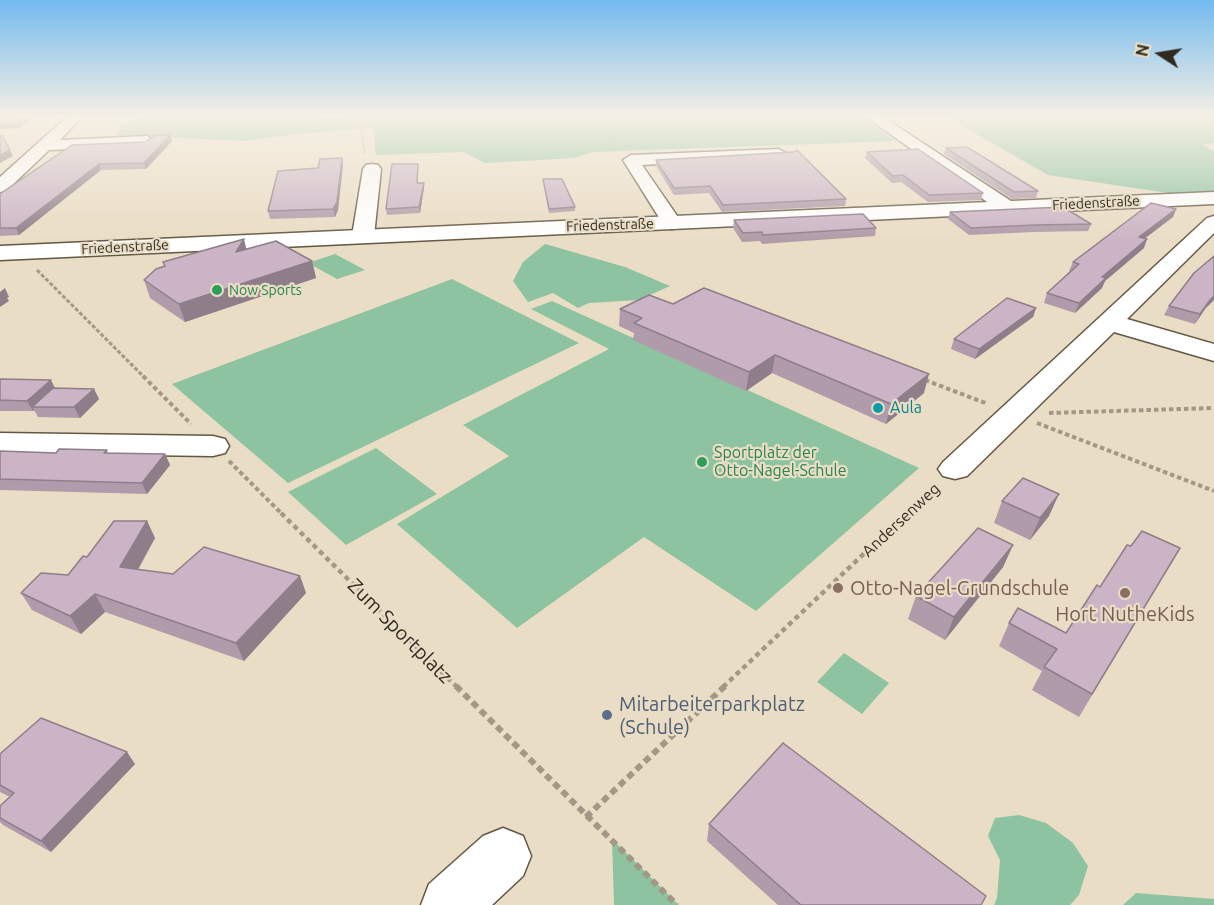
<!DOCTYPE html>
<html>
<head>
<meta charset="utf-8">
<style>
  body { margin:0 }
  #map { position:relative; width:1214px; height:905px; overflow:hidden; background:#eaddc5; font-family:Ubuntu,sans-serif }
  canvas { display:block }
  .north { position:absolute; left:1130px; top:24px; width:60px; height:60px; -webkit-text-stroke:4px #eaddc5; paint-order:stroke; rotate:282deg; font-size:16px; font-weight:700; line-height:24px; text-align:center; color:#302b22 }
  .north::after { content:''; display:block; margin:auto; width:21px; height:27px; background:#302b22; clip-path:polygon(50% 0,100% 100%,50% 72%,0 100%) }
</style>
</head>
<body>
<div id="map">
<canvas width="1214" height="905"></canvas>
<div class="north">N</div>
</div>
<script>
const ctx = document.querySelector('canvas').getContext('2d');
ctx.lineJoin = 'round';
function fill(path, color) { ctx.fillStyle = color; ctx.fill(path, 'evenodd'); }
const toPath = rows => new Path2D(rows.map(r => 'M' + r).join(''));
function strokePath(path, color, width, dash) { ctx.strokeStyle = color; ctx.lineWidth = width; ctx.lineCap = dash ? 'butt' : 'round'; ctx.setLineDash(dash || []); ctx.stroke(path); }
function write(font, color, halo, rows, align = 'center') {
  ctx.font = font + ' Ubuntu,sans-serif'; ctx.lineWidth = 4.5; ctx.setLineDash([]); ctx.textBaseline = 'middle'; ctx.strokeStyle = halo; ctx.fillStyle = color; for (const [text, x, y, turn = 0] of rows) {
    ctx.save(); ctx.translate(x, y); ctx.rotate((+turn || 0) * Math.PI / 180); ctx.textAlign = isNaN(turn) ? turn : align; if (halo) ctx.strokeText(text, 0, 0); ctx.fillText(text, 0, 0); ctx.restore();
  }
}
fill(toPath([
  [152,115,860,115,895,141,593,152,574,158,485,163,463,152,376,155,373,128,296,134,243,141,117,135,121,124],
  [943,115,1214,115,1214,143,1202,145,1214,151,1214,193,1181,195,1048,175],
  [545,244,625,267,670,286,639,300,589,303,578,308,553,293,528,302,513,281,523,262],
  [335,254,365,270,337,279,308,263],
  [452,279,579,343,288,483,172,384],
  [552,301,919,468,756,611,644,537,517,628,397,524,509,456,463,425,609,349,531,309],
  [376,448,437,494,346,545,288,492],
  [844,653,889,683,862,714,817,682],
  [1019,815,1046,823,1073,843,1088,866,1079,895,1070,905,994,905,997,898,1000,860,988,836,995,818],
  [612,839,679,905,614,905],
  [1136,893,1214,899,1214,905,1123,905]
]), '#8dc3a0');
const minor = toPath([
  [69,115,84,115,60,140,147,136,155,141,147,146,49,150,6,191,0,192,0,177,69,115],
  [863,115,880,115,1014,203,1017,207,1014,211,1007,213,1000,211,863,115],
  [779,149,787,154,785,157,642,165,682,223,679,227,672,229,665,227,623,160,631,155,779,149],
  [372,164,378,165,381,169,374,236,370,240,363,242,356,240,352,236,363,169,366,165,372,164],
  [1214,216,1214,233,1127,319,1214,344,1214,361,1114,332,967,476,955,479,943,476,938,469,943,462,1207,218,1214,216],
  [0,433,213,436,225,439,229,446,225,453,213,456,0,453,0,433],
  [503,828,523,836,531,856,523,876,492,905,421,905,429,884,483,836,503,828]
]);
const major = toPath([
  [1214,192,1214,204,0,260,0,246,1214,192]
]);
strokePath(minor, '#625742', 3);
strokePath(major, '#625742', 3);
strokePath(toPath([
  [276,115,349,121,361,125,365,154],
  [588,115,621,149]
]), '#a29886', 1.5, [2, 1.5]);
strokePath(toPath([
  [37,270,145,378]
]), '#a29886', 3, [4, 2]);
strokePath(toPath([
  [143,376,191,424],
  [925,380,988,404],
  [1049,413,1214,408],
  [1037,423,1214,491],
  [229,461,283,515],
  [906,515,937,485]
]), '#a29886', 4, [4.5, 3]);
strokePath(toPath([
  [281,513,457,687],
  [723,687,907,513]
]), '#a29886', 4.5, [5, 4]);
strokePath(toPath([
  [456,686,677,905],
  [586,817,725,686]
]), '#a29886', 6, [7, 4.5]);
fill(minor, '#fff');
fill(major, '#fff');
fill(toPath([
  [170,135,172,141,146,169,101,170,19,235,0,236,0,194,145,142],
  [946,148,1038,191,1036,198,1012,199,944,154],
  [867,152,983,193,981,200,928,202,901,182,892,183,865,158],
  [342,158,343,165,338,210,335,217,270,219,268,211,318,168],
  [656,160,846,199,845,206,722,212,709,193,674,195,656,166],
  [418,170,418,183,424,183,424,188,420,213,387,215,386,209],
  [543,179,575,207,575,211,549,213],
  [1176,209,1173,217,1144,238,1144,248,1105,281,1102,288,1075,313,1044,303,1047,293,1070,271,1069,271,1073,262],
  [950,212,1091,224,1088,231,1033,232,969,235,948,219],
  [734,220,876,228,875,236,762,244,760,241,742,242,733,228],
  [246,249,312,261,316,278,185,322,150,298,144,280],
  [673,304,924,393,886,424,772,373,746,391,633,340,634,333,619,326,620,309],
  [1169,306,1205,309,1195,324,1164,315],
  [1036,308,1033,317,975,359,951,349,954,339],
  [0,379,55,388,94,389,99,399,80,418,38,417,34,410,33,411,0,411],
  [107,450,108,453,165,454,170,465,147,494,0,490,0,451,56,453],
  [1002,501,1049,516,1030,540,994,523],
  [147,521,155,538,138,570,173,574,300,576,306,593,244,661,105,612,81,634,32,610,21,593,68,575,87,557],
  [1013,545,1003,567,945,640,908,619,916,596],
  [1131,546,1180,548,1079,717,1032,690,1042,671,999,646,1009,623,1066,633],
  [0,754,135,764,51,852,3,825,0,822,0,806,10,797,0,792],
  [709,824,981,905,778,905,707,841]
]), '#af9ba9');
fill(toPath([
  [27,115,38,115,20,128,0,129,0,123],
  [170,135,172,141,146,169,144,163],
  [10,150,13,156,0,163,0,155],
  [342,158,343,165,338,210,335,217,333,209],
  [99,164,101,170,19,235,16,228],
  [424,183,424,188,420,213,419,207],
  [1176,209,1173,217,1135,246,1139,237],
  [244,239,248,256,236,252],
  [1147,239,1144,248,1105,281,1102,288,1075,313,1079,303,1102,277],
  [312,261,316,278,185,322,179,304],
  [5,288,9,297,7,298,9,301,0,307,0,292],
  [1214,296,1214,300,1205,309,1195,324,1200,314,1210,300],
  [1036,308,1033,317,975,359,979,349],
  [775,355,772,373,746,391,749,372],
  [929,374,924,393,886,424,891,404],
  [51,380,56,390,32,407,34,410,33,411,27,401],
  [94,389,99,399,80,418,74,407],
  [165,454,170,465,147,494,142,483],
  [1059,494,1049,516,1030,540,1040,518],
  [147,521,155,538,129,585,120,567],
  [1013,545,1003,567,945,640,954,617],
  [300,576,306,593,244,661,236,643],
  [95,594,105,612,81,634,70,616],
  [127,752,135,764,51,852,41,841]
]), '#8e7e8a');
const building = toPath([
  [0,115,27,115,17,122,0,123,0,115],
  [2,135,10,150,0,155,0,136,2,135],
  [170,135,144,163,99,164,16,228,0,228,0,194,72,145,145,142,155,136,170,135],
  [967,147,1038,191,1014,192,946,148,967,147],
  [918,149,983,193,929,195,903,175,893,176,867,152,918,149],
  [797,150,846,199,723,205,710,186,674,188,656,160,794,152,797,150],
  [342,158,337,202,333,209,268,211,278,171,318,168,320,159,342,158],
  [392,164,418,164,417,183,424,183,419,207,386,209,392,164],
  [543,179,562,179,575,207,549,209,543,179],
  [1151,203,1176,209,1139,237,1147,239,1102,277,1106,278,1079,303,1047,293,1079,264,1073,262,1151,203],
  [1063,207,1091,224,1035,225,971,228,950,212,1063,207],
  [863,214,876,228,763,235,762,232,743,233,734,220,863,214],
  [244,239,236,252,276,241,312,261,179,304,144,280,156,269,165,266,163,262,244,239],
  [1214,256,1214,296,1210,300,1200,314,1169,306,1194,273,1214,256],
  [704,288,929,374,891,404,775,355,749,372,634,323,642,318,620,309,649,295,673,304,704,288],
  [1007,298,1036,308,979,349,954,339,1007,298],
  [0,379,51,380,27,401,0,400,0,379],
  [53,388,94,389,74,407,32,407,53,388],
  [59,449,107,450,104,453,165,454,142,483,0,479,0,451,56,453,59,449],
  [1023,478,1059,494,1040,518,1002,501,1023,478],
  [114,521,147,521,120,567,173,574,204,547,300,576,236,643,95,594,70,616,21,593,41,573,68,575,83,556,87,557,114,521],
  [978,528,1013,545,954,617,916,596,978,528],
  [1142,531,1180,548,1092,694,1044,667,1057,649,1009,623,1018,608,1066,633,1097,585,1100,587,1127,545,1131,546,1142,531],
  [41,718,127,752,41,841,0,818,0,806,14,793,0,785,0,754,41,718],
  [783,743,986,896,981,905,801,905,709,824,783,743]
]);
fill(building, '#cbb4c5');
strokePath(building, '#8e7e8a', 1.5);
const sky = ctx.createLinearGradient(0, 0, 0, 242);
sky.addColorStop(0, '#73baef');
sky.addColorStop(0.48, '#f6f0e5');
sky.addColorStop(1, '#f6f0e500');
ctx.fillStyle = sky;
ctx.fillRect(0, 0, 1214, 242);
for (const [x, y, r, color] of [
  [217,290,6,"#2e9e5b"],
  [878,408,6,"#0f9aa8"],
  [702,462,6,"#2e9e5b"],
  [838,588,6,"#8d6e63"],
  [1125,593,6,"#8d6e63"],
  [607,715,6,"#5c6f8a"]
]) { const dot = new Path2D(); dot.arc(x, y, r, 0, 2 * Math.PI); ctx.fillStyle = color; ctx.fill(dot); strokePath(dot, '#eaddc5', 2); }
write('14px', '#302b22', '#eaddc5', [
  ["Friedenstraße",1096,203,-3],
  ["Friedenstraße",610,225,-2],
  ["Friedenstraße",125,247,-3]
]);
write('14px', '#27864d', '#eaddc5', [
  ["Now Sports",229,290]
], 'left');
write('16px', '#0d838f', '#eaddc5', [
  ["Aula",890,408]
], 'left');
write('16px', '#27864d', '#eaddc5', [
  ["Sportplatz der",714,453],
  ["Otto-Nagel-Schule",714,471]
], 'left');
write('16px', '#302b22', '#eaddc5', [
  ["Andersenweg",901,520,-43]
]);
write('20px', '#785e54', '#eaddc5', [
  ["Otto-Nagel-Grundschule",850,588],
  ["Hort NutheKids",1125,614,"center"]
], 'left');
write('20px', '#302b22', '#eaddc5', [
  ["Zum Sportplatz",400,631,45]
]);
write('20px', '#4e5e75', '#eaddc5', [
  ["Mitarbeiterparkplatz",619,704],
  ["(Schule)",619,727]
], 'left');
</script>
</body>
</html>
